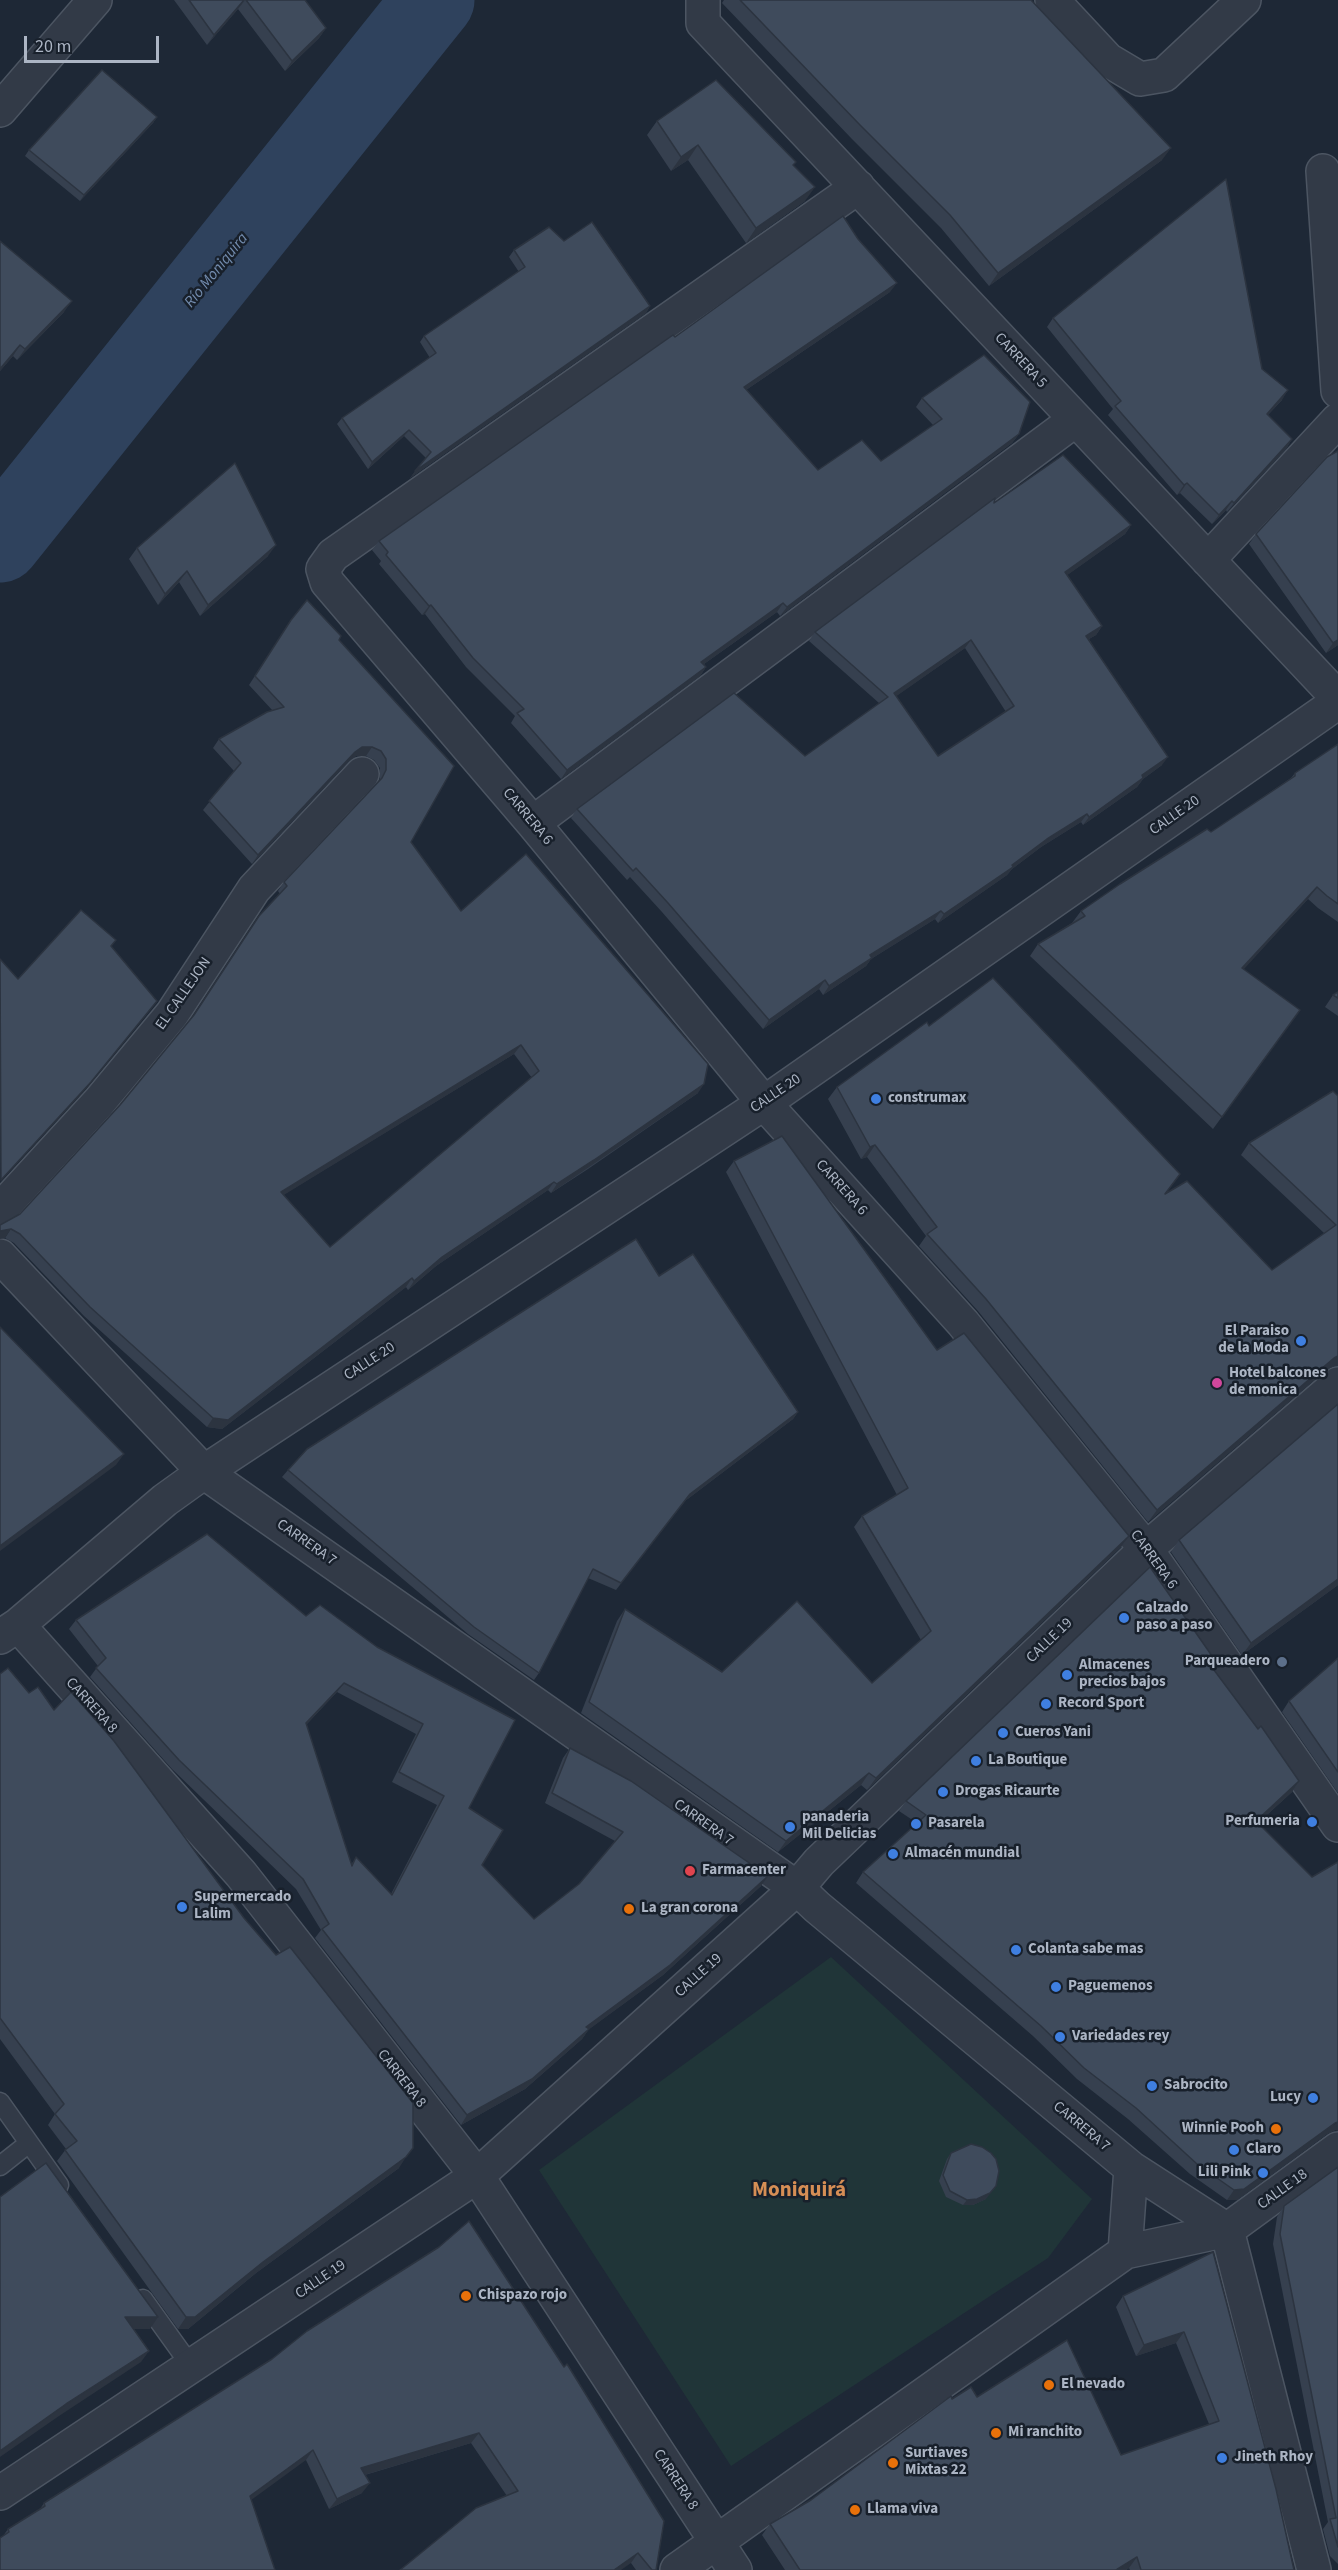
<!DOCTYPE html>
<html>
<head>
<meta charset="utf-8">
<style>
  body { margin:0 }
  #map { position:relative; width:1338px; height:2570px; overflow:hidden; background:#1e2836; font-family:"Source Sans 3",sans-serif }
  canvas { display:block }
  .scale { position:absolute; left:24px; top:36px; width:135px; height:27px; box-sizing:border-box; border:3px solid #acb5c4; border-top:0; padding-left:8px; font-size:18px; line-height:21px; white-space:nowrap; color:#acb5c4; -webkit-text-stroke:4px #18202b; paint-order:stroke }
</style>
</head>
<body>
<div id="map">
<canvas width="1338" height="2570"></canvas>
<div class="scale">20 m</div>
</div>
<script>
const ctx = document.querySelector('canvas').getContext('2d');
ctx.lineJoin = 'round';
function fill(path, color) { ctx.fillStyle = color; ctx.fill(path, 'evenodd'); }
const toPath = rows => new Path2D(rows.map(r => 'M' + r).join(''));
function strokePath(path, color, width, dash) { ctx.strokeStyle = color; ctx.lineWidth = width; ctx.lineCap = dash ? 'butt' : 'round'; ctx.setLineDash(dash || []); ctx.stroke(path); }
function write(font, color, halo, rows, align = 'center') {
  ctx.font = font + ' "Source Sans 3",sans-serif'; ctx.lineWidth = 5; ctx.setLineDash([]); ctx.textBaseline = 'middle'; ctx.strokeStyle = halo; ctx.fillStyle = color; for (const [text, x, y, turn = 0] of rows) {
    ctx.save(); ctx.translate(x, y); ctx.rotate((+turn || 0) * Math.PI / 180); ctx.textAlign = isNaN(turn) ? turn : align; if (halo) ctx.strokeText(text, 0, 0); ctx.fillText(text, 0, 0); ctx.restore();
  }
}
fill(toPath([
  [831,1957,1092,2199,1048,2258,731,2466,539,2170]
]), '#203538');
strokePath(toPath([
  [0,542,434,0]
]), '#2f425d', 81);
const service = toPath([
  [0,2102,59,2185],
  [0,2166,29,2143],
  [143,2299,191,2366]
]);
const minor = toPath([
  [703,0,703,23,1338,698],
  [1052,0,1108,60,1140,79,1164,75,1244,0],
  [0,110,95,0],
  [1323,171,1338,391],
  [858,187,333,555,323,569,327,582,533,823,764,1103,963,1323,1146,1549,1338,1825],
  [1208,560,1338,420],
  [533,823,1075,420],
  [0,1210,99,1102,172,1014,254,889,362,774],
  [0,1256,204,1472,797,1888,817,1907,1131,2168,1227,2230,1314,2570],
  [18,1625,241,1874,477,2176,735,2570],
  [0,1637,18,1625,165,1500,204,1472,764,1103,1338,702],
  [1125,2252,1131,2168],
  [0,2493,477,2176,797,1888,819,1862,1146,1549,1338,1384],
  [677,2570,1125,2252,1227,2230,1338,2149]
]);
strokePath(service, '#4c5562', 21);
strokePath(minor, '#4c5562', 36);
strokePath(service, '#323a47', 18);
strokePath(minor, '#323a47', 33);
fill(toPath([
  [174,0,305,0,326,28,319,38,285,71,238,9,207,45],
  [724,0,1031,0,1162,160,989,286,941,228,851,138,722,3],
  [157,117,153,123,80,201,25,156,29,150],
  [657,121,794,166,805,201,746,243,688,160,671,171,647,135],
  [0,241,64,312,17,360,13,356,0,371],
  [564,241,650,306,646,313,410,478,426,458,404,436,368,469,337,424,342,418,430,358,420,342,424,336,519,272,509,257,514,250],
  [890,292,746,390,818,470,881,461,933,425,916,407,922,398,1019,434,1012,443,780,616,777,612,704,664,706,667,700,676,561,779,511,723,515,716,466,667,425,614,422,615,379,564,381,561,372,550,379,541,675,337],
  [1053,318,1262,369,1282,400,1268,415,1292,439,1286,449,1227,512,1226,510,1212,524,1180,493,1177,495,1108,415,1113,409,1047,327],
  [1338,451,1338,645,1326,653,1249,544,1256,534],
  [994,503,1131,525,1125,534,1067,575,1102,626,1096,635,1089,639,1162,765,1143,779,1137,787,1083,825,1081,822,1041,847,1012,869,1007,875,938,923,935,919,871,959,866,966,823,995,819,989,763,1029,662,912,630,877,627,880,571,818,577,809,805,756,879,703,809,641,815,632],
  [965,648,1006,712,938,756,896,696],
  [137,548,268,556,200,616,179,582,158,605,129,559],
  [291,620,339,640,454,766,411,842,461,911,698,1093,588,1169,551,1193,548,1190,436,1266,408,1290,406,1287,222,1429,207,1427,84,1316,14,1243,5,1238,20,1214,120,1105,192,1018,280,894,278,891,284,882,380,779,380,768,374,760,366,756,356,756,349,761,252,864,203,810,234,771,213,748,219,739,273,711,249,685],
  [514,1054,532,1078,330,1247,283,1195],
  [1338,744,1338,922,1318,908,1308,899,1243,969,1300,1010,1213,1129,1030,956,1038,944,1072,923,1081,911,1211,832,1291,778,1295,773],
  [1338,992,1338,1016,1325,1007,1333,995],
  [929,1026,1166,1194,1272,1270,1324,1233,1241,1155,1249,1143,1338,1096,1338,1366,1334,1366,1326,1370,1148,1522,978,1311,919,1246,926,1236,867,1157,861,1159,828,1099,837,1087],
  [734,1161,937,1350,1129,1536,1121,1547,867,1790,861,1785,778,1852,581,1713,617,1621,625,1609,722,1672,872,1683,921,1640,854,1527,862,1516,897,1495,726,1172],
  [659,1276,798,1412,793,1419,685,1501,616,1590,588,1578,539,1673,534,1680,468,1634,282,1477,288,1470],
  [1338,1404,1338,1585,1242,1655,1171,1552,1179,1540],
  [306,1616,377,1647,515,1720,469,1808,482,1865,534,1919,579,1884,615,1841,545,1803,563,1758,570,1748,761,1886,663,1975,589,2029,582,2039,525,2089,461,2125,315,1938,321,1930,296,1889,172,1769,90,1677,98,1666,69,1629,76,1620],
  [337,1692,416,1734,392,1782,437,1805,391,1894,356,1857,351,1865,306,1725],
  [1338,1658,1338,1793,1282,1712,1289,1701],
  [1219,1666,1215,1672,1258,1729,1299,1781,1292,1792,1258,1823,1335,2130,1327,2134,1237,2200,1227,2200,1190,2174,1128,2119,1077,2079,1033,2036,856,1883,863,1872,917,1823,899,1811,906,1801],
  [0,1674,54,1710,399,2168,256,2273,188,2329,178,2329,57,2161,66,2149,48,2125,55,2114,0,2039],
  [951,2153,986,2199,973,2205,963,2205,946,2197,939,2181,947,2159],
  [1338,2167,1338,2564,1330,2556,1323,2529,1328,2522,1273,2244,1277,2217,1284,2206],
  [439,2247,656,2570,636,2570,631,2563,507,2496,471,2443,365,2475,362,2493,329,2509,306,2460,3,2536,8,2529,40,2509,44,2503,272,2359],
  [1213,2252,1294,2570,1130,2570,1129,2568,1126,2570,785,2570,762,2535,770,2524,811,2500,952,2399,977,2397,1121,2455,1209,2424,1176,2343,1136,2356,1116,2307,1123,2296]
]), '#36404f');
fill(toPath([
  [245,0,238,9,207,45,214,35],
  [326,28,319,38,285,71,292,61],
  [157,117,153,123,80,201,84,195],
  [698,145,688,160,671,171,681,157],
  [1171,148,1162,160,989,286,998,273],
  [815,187,805,201,746,243,756,228],
  [897,283,890,292,737,396,744,387],
  [72,301,64,312,17,360,25,349],
  [650,306,646,313,410,478,415,471],
  [20,345,13,356,0,371,0,369],
  [1288,390,1282,400,1260,423,1267,414],
  [409,430,404,436,368,469,372,462],
  [1019,434,1012,443,780,616,787,607],
  [1292,439,1286,449,1227,512,1234,503],
  [1187,483,1180,493,1177,495,1184,485],
  [1232,501,1226,510,1212,524,1219,515],
  [1131,525,1125,534,1059,581,1065,572],
  [276,545,268,556,200,616,208,605],
  [187,571,179,582,158,605,165,594],
  [783,603,777,612,694,671,701,662],
  [431,605,425,614,422,615,429,606],
  [1102,626,1096,635,1080,644,1086,636],
  [971,640,965,648,888,702,894,693],
  [1338,640,1338,645,1326,653,1333,643],
  [706,667,700,676,561,779,567,770],
  [362,747,372,747,366,756,356,756,349,761,252,864,258,855,355,752],
  [1168,757,1162,765,1143,779,1137,787,1083,825,1089,817,1142,775],
  [1087,814,1081,822,1041,847,1012,869,1007,875,938,923,944,914,1047,839],
  [1317,887,1308,899,1234,980,1242,968],
  [941,911,935,919,871,959,866,966,823,995,829,986,870,955],
  [825,980,819,989,763,1029,769,1020],
  [157,1001,85,1090,0,1182,1,1180],
  [521,1045,514,1054,274,1201,281,1192],
  [704,1084,698,1093,551,1193,557,1184],
  [875,1145,867,1157,861,1159,870,1147],
  [554,1182,548,1190,436,1266,408,1290,414,1281,442,1257],
  [11,1229,5,1238,0,1239,0,1231],
  [412,1278,406,1287,222,1429,207,1427,213,1418],
  [1338,1356,1338,1366,1334,1366,1326,1370,1148,1522,1157,1510,1334,1358],
  [798,1412,793,1419,685,1501,616,1590,690,1494],
  [124,1454,116,1465,0,1551,0,1546],
  [1129,1536,1121,1547,867,1790,876,1778],
  [1338,1579,1338,1585,1242,1655,1251,1643],
  [344,1683,337,1692,299,1732,306,1723],
  [869,1773,861,1785,778,1852,786,1841],
  [1299,1781,1292,1792,1249,1831,1256,1821],
  [768,1876,761,1886,663,1975,580,2036,586,2027],
  [589,2029,582,2039,525,2089,461,2125,467,2115],
  [1338,2122,1338,2131,1335,2130,1327,2134,1237,2200,1227,2200,1234,2190],
  [406,2157,399,2168,256,2273,188,2329,178,2329,186,2317,263,2262],
  [996,2186,986,2199,973,2205,963,2205,967,2200],
  [125,2317,158,2317,150,2329,117,2329],
  [1184,2332,1176,2343,1136,2356,1144,2345],
  [149,2351,141,2362,59,2416,0,2457,0,2451,66,2404],
  [479,2433,471,2443,354,2478,361,2468],
  [313,2450,306,2460,243,2506,250,2496],
  [370,2483,362,2493,329,2509,337,2499],
  [638,2553,631,2563,621,2570,614,2570],
  [1137,2557,1129,2568,1126,2570,1116,2570]
]), '#2c3440');
const building = toPath([
  [189,0,244,0,214,35,189,0],
  [246,0,305,0,326,28,292,61,246,0],
  [740,0,1031,0,1171,148,998,273,950,215,860,125,740,0],
  [102,70,157,117,84,195,29,150,102,70],
  [716,80,796,162,793,165,815,187,756,228,698,145,681,157,657,121,716,80],
  [1226,179,1262,369,1288,390,1267,414,1292,439,1234,503,1232,501,1219,515,1187,483,1184,485,1115,406,1121,401,1053,318,1226,179],
  [843,216,858,239,897,283,744,387,818,470,862,440,881,461,942,419,922,398,984,355,1030,402,1019,434,787,607,783,603,701,662,706,667,567,770,517,713,524,709,473,658,431,605,429,606,386,555,388,552,379,541,673,335,675,337,843,216],
  [592,222,650,306,415,471,431,452,409,430,372,462,342,418,436,353,424,336,525,267,514,250,549,227,564,241,592,222],
  [0,241,72,301,25,349,20,345,0,369,0,241],
  [1338,451,1338,640,1333,643,1256,534,1327,457,1338,451],
  [1063,455,1131,525,1065,572,1102,626,1086,636,1168,757,1142,775,1143,778,1089,817,1087,814,1047,839,1012,865,1013,867,944,914,941,911,870,955,872,958,829,986,825,980,769,1020,668,903,636,868,633,871,577,809,734,693,805,756,888,697,815,632,995,498,994,503,1063,455],
  [971,640,1014,706,938,756,894,693,971,640],
  [235,463,276,545,208,605,187,571,165,594,137,548,235,463],
  [307,600,341,636,339,640,454,766,411,842,461,911,526,854,708,1064,704,1084,594,1160,557,1184,554,1182,442,1257,414,1281,412,1278,228,1420,213,1418,90,1307,20,1234,11,1229,0,1231,0,1225,20,1214,120,1105,194,1015,259,916,287,886,284,882,382,778,386,770,386,759,381,751,372,747,362,747,355,752,258,855,209,801,241,763,219,739,267,712,284,707,255,676,291,620,307,600],
  [521,1045,539,1071,330,1247,281,1192,521,1045],
  [1338,744,1338,904,1327,896,1317,887,1242,968,1300,1010,1222,1117,1038,944,1085,916,1081,911,1120,884,1207,829,1211,832,1295,776,1295,773,1338,744],
  [81,910,116,940,111,946,157,1001,91,1082,1,1180,0,959,18,979,81,910],
  [993,978,1180,1174,1165,1194,1187,1181,1272,1270,1336,1225,1249,1143,1333,1091,1338,1096,1338,1356,1334,1358,1157,1510,986,1299,927,1234,937,1227,875,1145,870,1147,837,1087,927,1022,929,1026,993,978],
  [1338,992,1338,998,1333,995,1338,992],
  [782,1136,937,1350,964,1333,1129,1536,876,1778,869,1773,786,1841,589,1702,625,1609,722,1672,797,1601,872,1683,931,1631,862,1516,908,1488,734,1161,782,1136],
  [636,1239,659,1276,693,1254,798,1412,690,1494,621,1583,593,1569,539,1673,474,1627,288,1470,307,1449,636,1239],
  [0,1327,124,1454,0,1546,0,1327],
  [1338,1404,1338,1579,1251,1643,1179,1540,1338,1404],
  [207,1534,306,1616,320,1605,377,1647,515,1720,469,1808,503,1830,482,1865,534,1919,579,1884,623,1832,552,1793,570,1748,631,1781,768,1876,670,1965,586,2027,589,2029,532,2079,467,2115,322,1929,329,1924,303,1879,179,1760,96,1668,106,1658,76,1620,207,1534],
  [344,1683,423,1724,399,1772,444,1796,392,1895,356,1857,352,1866,306,1723,344,1683],
  [1150,1567,1219,1666,1214,1670,1258,1729,1261,1726,1299,1781,1256,1821,1312,1877,1338,1862,1338,2122,1335,2123,1244,2189,1234,2190,1197,2164,1136,2108,1084,2068,1041,2026,863,1872,926,1815,906,1801,1150,1567],
  [1338,1658,1338,1772,1289,1701,1338,1658],
  [8,1668,29,1693,38,1687,54,1710,71,1692,114,1741,244,1918,276,1955,290,1947,413,2103,413,2148,406,2157,263,2262,195,2317,186,2317,65,2150,77,2141,55,2114,64,2104,0,2018,0,1674,8,1668],
  [971,2144,982,2147,991,2153,996,2159,999,2171,996,2186,990,2193,977,2199,967,2200,950,2191,943,2175,951,2153,971,2144],
  [46,2163,158,2317,125,2317,149,2351,66,2404,0,2451,0,2197,46,2163],
  [1338,2167,1338,2547,1330,2519,1336,2518,1280,2234,1284,2206,1338,2167],
  [469,2221,564,2367,567,2364,664,2521,656,2570,652,2570,638,2553,614,2570,400,2570,476,2508,518,2491,479,2433,361,2468,370,2483,337,2499,313,2450,250,2496,275,2570,0,2570,0,2538,9,2532,8,2529,45,2506,44,2503,272,2359,307,2331,439,2247,469,2221],
  [1213,2252,1276,2489,1294,2570,1141,2570,1137,2557,1116,2570,800,2570,770,2524,811,2500,951,2396,952,2399,971,2387,977,2397,1067,2340,1121,2455,1219,2421,1184,2332,1144,2345,1123,2296,1213,2252]
]);
fill(building, '#3f4b5c');
strokePath(building, '#2c3440', 1.5);
for (const [x, y, r, color] of [
  [876,1099,6,"#3f7fe0"],
  [1301,1341,6,"#3f7fe0"],
  [1217,1383,6,"#d1479c"],
  [1124,1618,6,"#3f7fe0"],
  [1282,1662,6,"#5c6f8a"],
  [1067,1675,6,"#3f7fe0"],
  [1046,1704,6,"#3f7fe0"],
  [1003,1733,6,"#3f7fe0"],
  [976,1761,6,"#3f7fe0"],
  [943,1792,6,"#3f7fe0"],
  [1312,1822,6,"#3f7fe0"],
  [916,1824,6,"#3f7fe0"],
  [790,1827,6,"#3f7fe0"],
  [893,1854,6,"#3f7fe0"],
  [690,1871,6,"#e0444e"],
  [182,1907,6,"#3f7fe0"],
  [629,1909,6,"#e8710a"],
  [1016,1950,6,"#3f7fe0"],
  [1056,1987,6,"#3f7fe0"],
  [1060,2037,6,"#3f7fe0"],
  [1152,2086,6,"#3f7fe0"],
  [1313,2098,6,"#3f7fe0"],
  [1276,2129,6,"#e8710a"],
  [1234,2150,6,"#3f7fe0"],
  [1263,2173,6,"#3f7fe0"],
  [466,2296,6,"#e8710a"],
  [1049,2385,6,"#e8710a"],
  [996,2433,6,"#e8710a"],
  [1222,2458,6,"#3f7fe0"],
  [893,2463,6,"#e8710a"],
  [855,2510,6,"#e8710a"]
]) { const dot = new Path2D(); dot.arc(x, y, r, 0, 2 * Math.PI); ctx.fillStyle = color; ctx.fill(dot); strokePath(dot, '#18202b', 2); }
write('15px', '#acb5c4', '#18202b', [
  ["CARRERA 5",1020,361,47],
  ["CALLE 20",1175,816,-35],
  ["CARRERA 6",527,817,50],
  ["EL CALLEJON",184,994,-55],
  ["CALLE 20",776,1094,-34],
  ["CARRERA 6",841,1188,48],
  ["CALLE 20",370,1362,-33],
  ["CARRERA 7",306,1543,35],
  ["CARRERA 6",1153,1560,54],
  ["CALLE 19",1050,1641,-44],
  ["CARRERA 8",91,1706,48],
  ["CARRERA 7",703,1823,35],
  ["CALLE 19",699,1976,-42],
  ["CARRERA 8",401,2079,52],
  ["CARRERA 7",1081,2127,40],
  ["CALLE 18",1283,2190,-36],
  ["CALLE 19",321,2280,-34],
  ["CARRERA 8",675,2480,57]
]);
write('bold 15px', '#acb5c4', '#18202b', [
  ["construmax",888,1099],
  ["El Paraiso",1289,1332,"right"],
  ["de la Moda",1289,1349,"right"],
  ["Hotel balcones",1229,1374],
  ["de monica",1229,1391],
  ["Calzado",1136,1609],
  ["paso a paso",1136,1626],
  ["Parqueadero",1270,1662,"right"],
  ["Almacenes",1079,1666],
  ["precios bajos",1079,1683],
  ["Record Sport",1058,1704],
  ["Cueros Yani",1015,1733],
  ["La Boutique",988,1761],
  ["Drogas Ricaurte",955,1792],
  ["panaderia",802,1818],
  ["Mil Delicias",802,1835],
  ["Perfumeria",1300,1822,"right"],
  ["Pasarela",928,1824],
  ["Almacén mundial",905,1854],
  ["Farmacenter",702,1871],
  ["Supermercado",194,1898],
  ["Lalim",194,1915],
  ["La gran corona",641,1909],
  ["Colanta sabe mas",1028,1950],
  ["Paguemenos",1068,1987],
  ["Variedades rey",1072,2037],
  ["Sabrocito",1164,2086],
  ["Lucy",1301,2098,"right"],
  ["Winnie Pooh",1264,2129,"right"],
  ["Claro",1246,2150],
  ["Lili Pink",1251,2173,"right"],
  ["Chispazo rojo",478,2296],
  ["El nevado",1061,2385],
  ["Mi ranchito",1008,2433],
  ["Surtiaves",905,2454],
  ["Mixtas 22",905,2471],
  ["Jineth Rhoy",1234,2458],
  ["Llama viva",867,2510]
], 'left');
write('italic 16px', '#738cae', '#18202b', [
  ["Río Moniquira",217,271,-51]
]);
write('bold 21px', '#d68e55', '#18202b', [
  ["Moniquirá",799,2191]
]);
</script>
</body>
</html>
